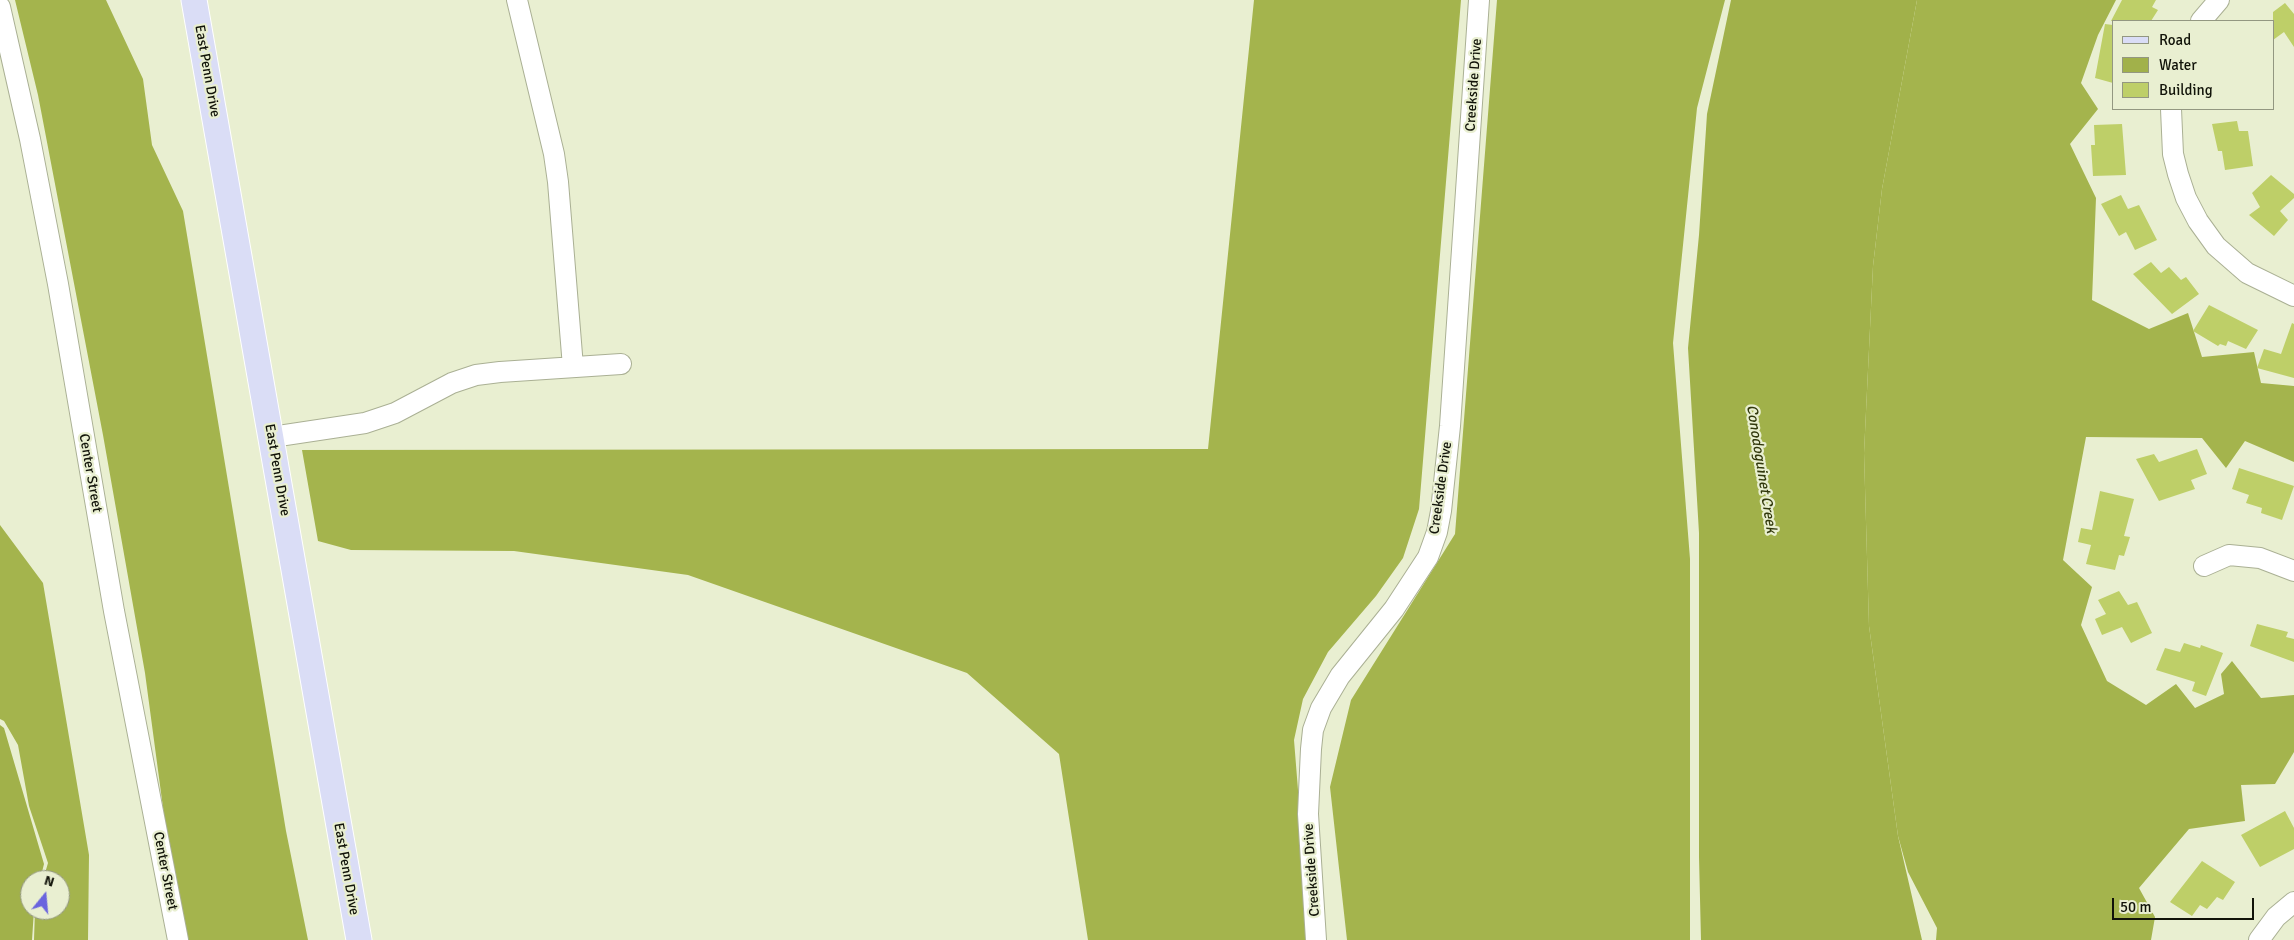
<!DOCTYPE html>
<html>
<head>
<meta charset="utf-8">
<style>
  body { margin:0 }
  #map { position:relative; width:2294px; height:940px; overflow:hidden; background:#e9efd1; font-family:Signika,sans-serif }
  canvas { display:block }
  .legend { position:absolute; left:2112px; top:20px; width:162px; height:90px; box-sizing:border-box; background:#e9efd1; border:1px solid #939781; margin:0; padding:6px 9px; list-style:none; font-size:15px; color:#111309 }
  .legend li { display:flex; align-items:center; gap:10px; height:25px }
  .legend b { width:25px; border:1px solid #939781 }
  .north { position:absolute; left:20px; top:870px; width:50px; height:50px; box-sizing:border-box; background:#e9efd1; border:1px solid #939781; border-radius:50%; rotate:17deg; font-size:14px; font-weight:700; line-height:20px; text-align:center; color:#111309 }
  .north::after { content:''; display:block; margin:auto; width:18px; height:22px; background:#6a64de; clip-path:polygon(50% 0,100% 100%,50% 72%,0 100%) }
  .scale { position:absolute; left:2112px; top:898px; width:142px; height:22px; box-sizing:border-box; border:2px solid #111309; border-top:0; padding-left:6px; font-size:15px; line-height:18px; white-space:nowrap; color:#111309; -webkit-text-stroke:4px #e9efd1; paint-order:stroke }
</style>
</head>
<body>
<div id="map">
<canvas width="2294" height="940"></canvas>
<ul class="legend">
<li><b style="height:6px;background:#daddf6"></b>Road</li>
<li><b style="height:14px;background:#a1b14a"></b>Water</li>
<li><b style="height:14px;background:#becf68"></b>Building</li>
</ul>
<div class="north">N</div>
<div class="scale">50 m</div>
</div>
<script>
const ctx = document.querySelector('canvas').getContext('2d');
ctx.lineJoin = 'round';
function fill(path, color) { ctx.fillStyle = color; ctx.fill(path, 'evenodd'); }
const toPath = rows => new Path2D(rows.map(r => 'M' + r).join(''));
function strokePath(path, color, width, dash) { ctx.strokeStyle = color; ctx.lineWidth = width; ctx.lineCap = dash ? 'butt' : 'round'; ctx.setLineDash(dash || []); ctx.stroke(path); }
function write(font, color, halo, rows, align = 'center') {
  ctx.font = font + ' Signika,sans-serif'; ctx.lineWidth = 4.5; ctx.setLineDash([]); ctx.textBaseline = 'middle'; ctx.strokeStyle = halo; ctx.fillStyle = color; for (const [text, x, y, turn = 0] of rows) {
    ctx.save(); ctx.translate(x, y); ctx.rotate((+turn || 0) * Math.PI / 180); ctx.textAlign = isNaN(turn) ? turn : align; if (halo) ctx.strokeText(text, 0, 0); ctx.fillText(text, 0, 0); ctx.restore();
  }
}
fill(toPath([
  [15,0,106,0,143,79,152,145,183,211,286,831,308,940,188,940,164,815,145,673,103,435,38,95],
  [1254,0,1461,0,1419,509,1403,558,1376,596,1328,652,1303,699,1294,740,1310,940,1088,940,1059,754,967,673,688,575,514,551,351,550,318,541,302,450,1208,449],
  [1497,0,1725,0,1697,108,1673,343,1690,559,1690,940,1347,940,1330,787,1351,700,1455,534],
  [1917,0,2116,0,2098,35,2081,83,2098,109,2070,144,2096,198,2092,300,2149,329,2188,313,2202,357,2254,352,2261,383,2294,386,2294,462,2245,441,2226,468,2202,438,2086,437,2063,560,2092,587,2081,625,2107,681,2146,705,2176,684,2195,708,2224,694,2221,674,2232,661,2261,698,2294,695,2294,752,2275,784,2241,785,2245,821,2189,829,2139,888,2155,917,2151,940,1936,940,1937,928,1908,872,1898,836,1869,626,1864,453,1873,266,1882,189],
  [0,525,43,583,89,855,88,940,34,940,35,910,60,910,60,880,43,880,48,863,29,806,18,745,4,721,0,719]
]), '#a4b44d');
fill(toPath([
  [1731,0,1917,0,1882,189,1873,266,1864,453,1869,626,1898,836,1922,940,1701,940,1699,857,1699,533,1688,348,1699,235,1707,114],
  [0,725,4,728,44,864,40,880,30,880,30,910,34,910,32,940,0,940]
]), '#a1b14a');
fill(toPath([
  [2122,0,2156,0,2152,7,2158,10,2151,21,2111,21],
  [2285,3,2294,14,2294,47,2284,32,2273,40,2273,12],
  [2105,24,2113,25,2113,83,2095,78],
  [2237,121,2239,131,2248,131,2253,166,2225,170,2222,151,2218,151,2212,124],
  [2122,124,2126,175,2093,176,2091,145,2095,145,2094,125],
  [2271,175,2294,194,2294,198,2280,211,2288,220,2274,236,2249,215,2260,207,2252,193],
  [2121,195,2128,209,2139,205,2157,240,2135,250,2126,232,2119,236,2101,204],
  [2151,262,2161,273,2169,267,2181,280,2186,277,2199,294,2172,314,2133,274],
  [2209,305,2258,330,2246,349,2228,341,2226,346,2220,344,2218,346,2193,331],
  [2292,323,2294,324,2294,378,2257,368,2264,349,2281,354],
  [2197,449,2207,474,2191,480,2195,489,2159,501,2136,459,2154,454,2159,462],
  [2239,468,2294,486,2282,520,2261,513,2262,508,2246,503,2249,495,2232,489],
  [2100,491,2134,499,2124,536,2130,537,2124,556,2119,555,2115,570,2086,564,2091,545,2078,542,2081,528,2092,530],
  [2119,591,2128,605,2137,602,2152,633,2131,643,2122,627,2102,635,2095,619,2106,614,2098,600],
  [2257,624,2288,632,2286,637,2294,639,2294,662,2250,646],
  [2184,643,2200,648,2201,645,2223,653,2206,696,2192,691,2195,682,2156,670,2165,648,2180,652],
  [2285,811,2294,828,2294,849,2260,867,2241,835],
  [2202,861,2235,882,2223,900,2217,897,2207,909,2200,905,2192,916,2170,902]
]), '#becf68');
const minor = toPath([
  [517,0,554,154,558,182,573,367],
  [0,7,30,139,58,284,114,611,178,940],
  [2201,21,2219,0],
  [2171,109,2173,154,2178,174,2186,198,2198,221,2216,246,2247,273,2294,296],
  [272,437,365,423,395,413,452,383,476,375,500,372,621,364],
  [2204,566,2229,555,2260,558,2294,571],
  [1316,940,1308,814,1311,749,1313,730,1321,708,1340,676,1394,609,1428,557,1437,532,1441,511,1450,426,1479,0],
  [2259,940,2276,917,2294,902]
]);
const major = toPath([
  [194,0,359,940]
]);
strokePath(minor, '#aab094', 22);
strokePath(major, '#fff', 27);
strokePath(minor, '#fff', 20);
strokePath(major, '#daddf6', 25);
write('14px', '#111309', '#e9efd1', [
  ["East Penn Drive",207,71,80],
  ["Creekside Drive",1474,85,-86],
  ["East Penn Drive",277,470,80],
  ["Center Street",90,473,80],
  ["Creekside Drive",1441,488,-82],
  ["East Penn Drive",346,869,80],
  ["Creekside Drive",1312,870,-94],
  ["Center Street",165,871,79]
]);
write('italic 15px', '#31380c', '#e9efd1', [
  ["Conodoguinet Creek",1761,469,81]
]);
</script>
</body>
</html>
